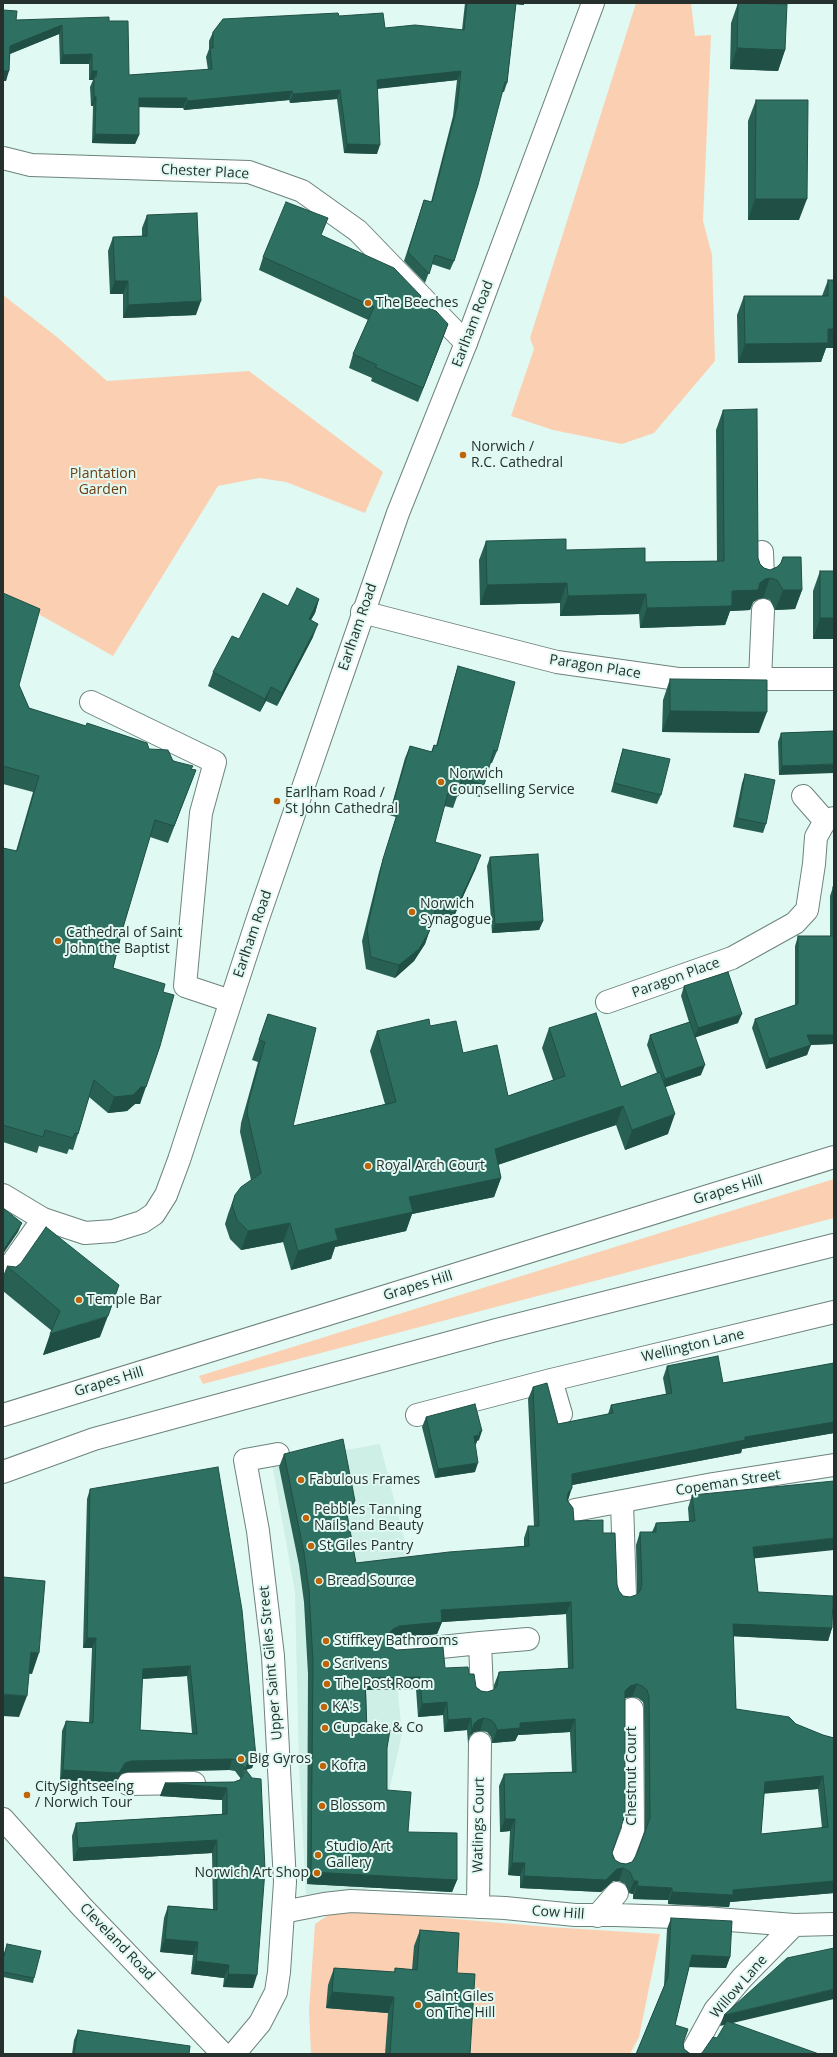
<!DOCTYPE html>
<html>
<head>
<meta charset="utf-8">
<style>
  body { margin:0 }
  #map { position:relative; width:837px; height:2057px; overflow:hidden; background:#e0f9f2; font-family:"Open Sans",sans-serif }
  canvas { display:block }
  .frame { position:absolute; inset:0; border:4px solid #26302d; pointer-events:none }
</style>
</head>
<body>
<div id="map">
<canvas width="837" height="2057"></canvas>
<div class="frame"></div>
</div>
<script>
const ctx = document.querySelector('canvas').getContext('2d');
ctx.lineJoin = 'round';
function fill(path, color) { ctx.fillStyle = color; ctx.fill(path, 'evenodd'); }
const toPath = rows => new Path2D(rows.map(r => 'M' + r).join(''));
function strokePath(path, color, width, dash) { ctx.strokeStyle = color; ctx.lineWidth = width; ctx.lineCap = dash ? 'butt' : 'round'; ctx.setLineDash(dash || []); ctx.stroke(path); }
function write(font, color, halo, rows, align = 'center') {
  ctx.font = font + ' "Open Sans",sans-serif'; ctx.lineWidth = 4; ctx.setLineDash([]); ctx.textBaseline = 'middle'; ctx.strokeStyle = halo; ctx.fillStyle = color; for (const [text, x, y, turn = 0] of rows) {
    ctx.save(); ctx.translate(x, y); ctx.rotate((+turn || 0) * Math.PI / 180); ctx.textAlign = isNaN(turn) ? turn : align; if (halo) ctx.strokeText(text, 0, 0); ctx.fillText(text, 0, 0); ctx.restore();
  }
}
fill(toPath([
  [380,1444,410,1562,391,1623,402,1734,365,1898,306,1894,299,1764,295,1592,272,1463]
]), '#cdefe5');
fill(toPath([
  [636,3,691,3,695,36,711,35,703,221,712,255,715,361,654,433,622,444,553,430,511,416,534,349,530,338],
  [3,295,57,337,107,381,249,371,383,472,365,513,286,482,259,478,218,486,113,656,3,594],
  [834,1179,834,1218,203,1384,199,1376],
  [362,1911,549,1927,660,1934,639,2037,630,2054,311,2054,309,2010,315,1924,333,1912]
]), '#fbd0b2');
const minor = toPath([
  [3,158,31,165,249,172,302,191,358,231,466,343],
  [762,552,763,577],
  [362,612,557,662,678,679,834,679],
  [760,680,763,610],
  [91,702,215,762,201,813,185,986,230,1001],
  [803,796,825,821],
  [607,1002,732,958,795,923,807,910,814,864,816,837,825,821,834,818],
  [3,1276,43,1219],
  [551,1380,561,1414],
  [417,1415,551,1380,834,1312],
  [622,1502,625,1597],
  [575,1510,713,1484,834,1465],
  [402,1651,480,1643],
  [482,1692,480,1643,528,1639],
  [128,1784,194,1783],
  [3,1819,82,1907,223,2054],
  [620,1864,633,1830,632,1709],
  [478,1907,480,1743],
  [283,1912,324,1904,351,1901,505,1908,575,1915,615,1915,704,1918,794,1925,834,1924],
  [597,1916,617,1893],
  [234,2054,260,2023,276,1992,279,1972,285,1882,273,1656,258,1531,245,1460,278,1454],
  [691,2054,715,2010,742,1978,794,1925]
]);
const major = toPath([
  [3,1195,43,1219,85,1233,113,1231,142,1222,154,1214,166,1195,179,1160,257,921,398,513,466,343,593,3],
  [3,1415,834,1157],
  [3,1472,94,1439,496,1330,834,1245]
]);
strokePath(minor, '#6d837d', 24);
strokePath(major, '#6d837d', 24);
strokePath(minor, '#fff', 22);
strokePath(major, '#fff', 22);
fill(toPath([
  [465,3,524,3,524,5,516,4,507,83,504,92,502,92,454,261,450,270,432,264,425,283,404,261,424,200,431,202,453,116,457,80,377,89,377,154,344,153,337,99,290,103,289,100,184,110,183,108,139,107,139,135,135,144,92,143,93,106,91,106,90,87,93,80,89,80,89,64,60,64,59,34,10,54,6,81,3,81,3,10,16,20,109,21,129,75,208,70,206,57,209,49,209,41,213,32,339,16,385,28,462,30],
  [738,3,785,50,778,71,730,69,731,23],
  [756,100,799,220,748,220,748,121],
  [147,215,196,315,123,318,123,294,110,294,108,251,113,237,142,236,142,228],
  [321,235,418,304,448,324,418,402,371,381,372,378,349,368,353,354,368,320,259,270,263,257],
  [828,280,834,280,834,348,826,348,821,362,738,363,737,315,744,296,822,296],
  [723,410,758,558,760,564,764,568,770,570,777,567,780,564,783,557,802,590,795,609,775,610,770,600,763,598,758,599,753,602,750,610,730,611,725,625,640,628,639,614,560,616,560,603,480,605,479,560,486,541,566,550,645,562,717,561,716,430],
  [820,571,834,639,813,639,813,591],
  [3,593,19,685,29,708,149,749,192,769,196,770,168,843,150,837,122,931,113,968,163,992,140,1104,135,1104,127,1111,108,1113,89,1097,78,1134,73,1150,69,1149,67,1154,39,1146,37,1153,3,1142,3,848,16,851,33,792,3,784],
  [319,599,315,613,311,620,313,637,277,706,266,701,260,712,208,686,213,672,288,606],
  [458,666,497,751,492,763,490,763,484,785,480,797,459,791,453,808,444,806,435,842,476,868,450,925,433,921,425,944,414,961,395,978,366,969,362,941,379,872,396,817,389,815,405,758,410,746,431,752,434,745,436,746,454,679],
  [670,679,759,733,662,732,663,700],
  [834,731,779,775,778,742,781,733],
  [623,749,661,795,657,804,611,792,620,759],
  [745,774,766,824,763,833,733,827,742,783],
  [490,857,543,921,539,930,492,933,487,866],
  [833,887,834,887,834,1044,810,1045,807,1055,766,1069,752,1028,755,1019,795,1005,795,946,798,936,830,936,830,896],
  [684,986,738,1023,695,1037,701,1075,666,1087,668,1134,625,1150,616,1125,498,1165,501,1178,494,1197,412,1214,406,1231,335,1247,331,1259,291,1270,283,1242,241,1250,230,1239,225,1224,228,1214,235,1195,251,1180,240,1132,241,1123,258,1062,252,1060,261,1034,268,1014,293,1126,385,1104,370,1051,377,1031,430,1026,463,1053,508,1096,553,1080,542,1048,549,1028,621,1087,657,1073,647,1045,650,1035,689,1022,681,996],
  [7,1266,100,1337,43,1355,52,1331,3,1291,3,1276],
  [834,1363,834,1433,742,1449,741,1453,572,1485,568,1500,574,1521,603,1533,619,1591,623,1596,630,1597,636,1595,637,1594,636,1545,640,1532,652,1532,656,1523,689,1521,688,1508,692,1495,754,1558,758,1592,832,1628,828,1641,733,1636,736,1709,796,1724,823,1735,834,1738,834,1893,730,1902,729,1907,668,1904,668,1900,633,1899,633,1894,629,1893,625,1884,619,1881,613,1881,601,1892,520,1888,520,1876,508,1875,510,1831,500,1832,499,1786,504,1774,572,1772,570,1732,518,1735,515,1741,492,1743,491,1737,487,1732,480,1731,474,1732,470,1736,468,1743,467,1730,444,1732,443,1715,418,1717,416,1689,366,1690,367,1731,387,1748,387,1790,408,1832,457,1880,452,1892,307,1884,308,1674,304,1602,299,1565,279,1467,284,1454,351,1513,347,1514,356,1563,524,1546,524,1538,528,1526,534,1526,528,1399,533,1387,558,1424,608,1414,611,1405,666,1394,663,1378,667,1366,723,1383],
  [566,1614,568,1668,499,1672,494,1685,494,1690,493,1690,487,1692,481,1691,476,1687,469,1674,445,1668,396,1650,390,1646,388,1641,394,1639,437,1634,442,1622],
  [632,1697,638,1698,643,1702,644,1709,645,1830,636,1856,632,1862,626,1864,620,1863,615,1860,612,1853,625,1698],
  [818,1789,822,1828,761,1834,764,1793],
  [426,1417,479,1440,477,1441,476,1444,475,1444,475,1472,435,1478,422,1427],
  [90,1489,256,1757,252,1768,245,1770,242,1777,253,1988,223,1987,224,1978,191,1974,193,1955,160,1952,164,1918,168,1906,213,1909,212,1853,73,1861,72,1836,76,1823,222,1814,222,1800,160,1796,165,1783,234,1782,241,1779,235,1771,229,1770,128,1772,121,1774,116,1783,60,1780,62,1731,66,1721,89,1723,92,1648,83,1648,87,1499],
  [187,1676,192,1733,140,1730,142,1679],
  [671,1918,730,1957,726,1968,689,1967,675,2025,684,2049,689,2053,636,2054,664,1986,667,1929],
  [420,1930,457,1973,470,2054,385,2054,388,2013,326,2008,328,1985,334,1968,394,1972,395,1968,412,1970,414,1946],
  [7,1944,34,1978,33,1983,3,1977,3,1957],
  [78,2030,189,2054,72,2054,74,2040]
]), '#286154');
fill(toPath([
  [514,3,524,3,524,5,514,4],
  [62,25,59,34,7,55,10,46],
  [737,48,785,50,778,71,730,69],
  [92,54,89,64,60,64,63,55],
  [3,71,9,71,6,81,3,81],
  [92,71,97,71,93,80,89,80],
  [461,71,457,80,373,89,377,80],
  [340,90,337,99,290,103,293,94],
  [292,91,289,100,184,110,187,101],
  [94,97,96,97,93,106,91,106],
  [139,98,187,98,183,108,136,107],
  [95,134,139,135,135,144,92,143],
  [347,144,380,145,377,154,344,153],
  [755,199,807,199,799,220,748,220],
  [115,281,128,281,123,294,110,294],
  [201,301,196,315,123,318,128,305],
  [448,324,443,338,418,402,423,388],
  [828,329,834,329,834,348,826,348,821,362,738,363,745,344],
  [770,578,763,598,758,599,753,602,750,610,730,611,725,625,640,628,647,608,760,583,765,579],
  [567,583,560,603,480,605,487,585],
  [783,590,802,590,795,609,775,610],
  [646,594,639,614,560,616,568,596],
  [319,599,315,613,304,632,309,619],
  [820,618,834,618,834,639,813,639],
  [318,624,313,637,277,706,282,693],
  [271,687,266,701,260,712,265,699],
  [670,711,767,712,759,733,662,732],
  [834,764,834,773,779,775,782,766],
  [481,855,476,868,450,925,454,913],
  [543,921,539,930,492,933,495,924],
  [429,932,425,944,414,961,395,978,399,965],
  [742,1014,738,1023,694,1038,698,1028],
  [807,1035,834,1035,834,1044,804,1045],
  [811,1045,807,1055,766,1069,769,1059],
  [705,1065,701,1075,662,1088,665,1079],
  [141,1087,146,1087,140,1104,135,1104,127,1111,108,1113,114,1097],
  [623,1106,616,1125,488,1168,495,1149],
  [675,1114,668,1134,625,1150,632,1130],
  [501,1178,494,1197,412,1214,406,1231,335,1247,331,1259,291,1270,298,1251,335,1229,409,1197],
  [22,1223,18,1232,3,1254,3,1250],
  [290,1223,283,1242,241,1250,248,1231],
  [108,1316,100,1337,43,1355,50,1334],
  [834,1422,834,1433,742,1449,741,1453,567,1486,572,1474,745,1437],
  [482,1431,479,1440,477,1441,476,1444,470,1445,474,1436,479,1432],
  [478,1463,475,1472,435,1478,438,1469],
  [572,1488,568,1500,563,1506,568,1493],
  [355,1501,351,1513,341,1515,345,1503],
  [834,1538,834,1550,749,1559,753,1547],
  [571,1602,566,1614,442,1622,437,1634,394,1639,388,1641,385,1646,389,1634,393,1629,441,1610],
  [733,1624,832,1628,828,1641,728,1636],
  [87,1638,96,1638,92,1648,83,1648],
  [31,1652,39,1653,32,1674,23,1673],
  [190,1666,187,1676,139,1679,143,1669],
  [420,1677,416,1689,361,1690,365,1678],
  [637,1684,632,1697,625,1698,625,1691,630,1686],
  [3,1694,27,1696,19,1717,3,1716],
  [447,1702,443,1715,418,1717,422,1704],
  [471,1718,467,1730,444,1732,448,1720],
  [484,1718,480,1731,474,1732,470,1736,474,1724,478,1720],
  [575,1719,570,1732,518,1735,515,1741,492,1743,497,1730,520,1723],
  [256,1757,252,1768,245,1770,241,1779,245,1769,249,1760],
  [232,1759,229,1770,128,1772,121,1774,116,1783,60,1780,63,1770,125,1763,131,1761],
  [823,1776,818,1789,761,1794,765,1782],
  [165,1783,227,1788,222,1800,160,1796],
  [505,1819,515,1819,510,1831,500,1832],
  [217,1840,212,1853,73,1861,78,1848],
  [512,1863,525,1863,520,1876,508,1875],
  [623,1868,619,1881,613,1881,601,1892,520,1888,524,1876],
  [311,1872,457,1880,452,1892,307,1884],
  [634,1881,638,1881,633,1894,629,1893],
  [834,1881,834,1893,730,1902,729,1907,668,1904,672,1892,733,1890],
  [637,1886,672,1888,668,1900,633,1899],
  [165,1939,198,1942,193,1955,160,1952],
  [692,1955,730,1957,726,1968,688,1967],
  [196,1961,229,1965,224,1978,191,1974],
  [228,1974,257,1975,253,1988,223,1987],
  [834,1989,834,1999,720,2026,724,2015],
  [332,1992,394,1997,388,2013,326,2008]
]), '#204f45');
const building = toPath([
  [467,3,516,3,507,83,505,82,478,185,454,261,435,255,429,274,408,252,424,200,432,202,457,107,461,71,377,80,380,145,347,144,340,90,293,94,292,91,187,101,187,98,139,98,139,135,95,134,96,97,94,97,94,77,96,77,97,71,92,71,92,54,63,55,62,25,10,46,9,71,3,71,3,10,17,11,16,20,109,17,109,21,128,21,129,75,212,69,210,48,213,48,213,32,223,19,338,13,339,16,383,13,385,28,415,25,464,30,467,3],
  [738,3,787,4,785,50,737,48,738,3],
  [756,100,808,100,807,199,755,199,756,100],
  [286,202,328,218,321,235,394,268,421,296,418,304,436,311,448,324,423,388,375,367,377,365,353,354,374,307,263,257,286,202],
  [197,213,201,301,128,305,128,281,115,281,113,237,147,236,147,215,197,213],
  [828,280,834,280,834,329,828,329,828,343,745,344,744,296,828,296,828,280],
  [757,409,758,558,760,564,764,568,770,570,777,567,781,563,783,557,801,557,802,590,783,590,777,580,770,578,765,579,760,583,758,590,732,591,732,606,647,608,646,594,568,596,567,583,487,585,486,541,566,539,566,550,645,548,645,562,724,561,723,410,757,409],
  [820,571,834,571,834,618,820,618,820,571],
  [297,588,319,599,309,619,318,624,282,693,271,687,265,699,213,672,232,636,239,639,263,593,288,606,297,588],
  [3,593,40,609,19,685,29,708,86,726,87,723,147,743,149,749,168,750,173,761,193,766,191,769,196,770,174,826,155,820,122,931,113,968,165,984,163,992,174,995,160,1046,146,1087,141,1087,133,1095,114,1097,94,1080,78,1134,75,1133,73,1138,45,1130,43,1137,3,1125,3,848,17,851,39,776,3,766,3,593],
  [458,666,515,682,497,751,494,750,484,785,462,778,458,796,448,793,435,842,481,855,454,913,436,908,429,932,419,949,399,965,371,957,367,929,383,859,400,805,393,803,410,746,432,752,434,745,437,746,458,666],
  [670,679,767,680,767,712,670,711,670,679],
  [834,731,834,764,782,766,781,733,834,731],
  [623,749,670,759,661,795,614,783,623,749],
  [745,774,775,780,766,824,737,818,745,774],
  [538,854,543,921,495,924,490,857,538,854],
  [833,887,834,887,834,932,833,887],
  [798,936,834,936,834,1035,807,1035,811,1045,769,1059,755,1019,798,1004,798,936],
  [728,972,742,1014,698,1028,684,986,728,972],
  [596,1013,621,1087,660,1072,675,1114,632,1130,623,1106,495,1149,501,1178,409,1197,413,1212,335,1229,338,1240,298,1251,290,1223,248,1231,237,1220,232,1205,235,1195,241,1187,261,1173,247,1113,248,1104,265,1042,259,1040,268,1014,316,1028,293,1126,396,1102,377,1031,429,1019,430,1026,456,1021,463,1053,497,1045,508,1096,565,1076,549,1028,596,1013],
  [690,1022,705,1065,665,1079,650,1035,690,1022],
  [3,1208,22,1223,3,1250,3,1208],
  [46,1227,119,1285,108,1316,50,1334,60,1311,7,1266,16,1267,21,1263,46,1227],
  [718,1356,723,1383,834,1363,834,1422,745,1437,745,1440,572,1474,572,1488,568,1493,567,1500,573,1508,574,1521,603,1520,603,1533,615,1533,617,1585,619,1591,623,1596,630,1597,636,1595,640,1591,642,1585,640,1532,656,1532,656,1523,695,1521,692,1495,834,1481,834,1538,753,1547,758,1592,833,1596,832,1628,733,1624,736,1709,789,1717,796,1724,823,1735,834,1738,834,1881,733,1890,733,1895,672,1892,672,1888,637,1886,638,1881,634,1881,630,1872,623,1868,617,1869,606,1880,524,1876,525,1863,512,1863,515,1819,505,1819,504,1774,576,1772,575,1719,520,1723,520,1728,497,1730,495,1724,491,1720,484,1718,478,1720,474,1724,472,1730,471,1718,448,1720,447,1702,422,1704,420,1677,365,1678,367,1731,390,1730,387,1748,387,1790,411,1792,408,1832,457,1833,457,1880,311,1872,313,1662,309,1590,304,1553,284,1454,343,1439,355,1501,345,1503,356,1563,449,1552,529,1546,528,1526,539,1526,533,1387,547,1383,558,1424,613,1413,611,1405,672,1393,667,1366,718,1356],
  [571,1602,573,1668,499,1672,497,1686,493,1690,487,1692,481,1691,476,1687,474,1674,469,1674,468,1667,445,1668,443,1647,396,1650,390,1646,388,1640,389,1634,393,1629,399,1626,442,1622,441,1610,571,1602],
  [637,1684,642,1686,647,1690,649,1697,650,1818,636,1856,632,1862,626,1864,620,1863,615,1860,612,1853,625,1815,625,1691,630,1686,637,1684],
  [823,1776,828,1827,761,1834,765,1782,823,1776],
  [475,1404,482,1431,479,1432,480,1435,474,1436,478,1463,438,1469,426,1417,475,1404],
  [218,1467,242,1610,256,1757,249,1760,245,1769,239,1761,232,1759,131,1761,125,1763,119,1773,63,1770,66,1721,93,1723,96,1638,87,1638,90,1489,218,1467],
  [190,1666,197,1734,140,1730,143,1669,190,1666],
  [3,1577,45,1581,39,1653,31,1652,27,1696,3,1694,3,1577],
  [246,1770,252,1778,261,1779,265,1870,257,1975,228,1974,229,1965,196,1961,198,1942,165,1939,168,1906,217,1910,217,1840,78,1848,76,1823,227,1814,227,1788,165,1783,234,1782,240,1780,246,1770],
  [671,1918,732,1921,730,1957,692,1955,675,2025,688,2029,683,2043,684,2049,689,2053,692,2054,636,2054,668,1977,671,1918],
  [420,1930,459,1933,457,1973,475,1974,470,2054,390,2054,394,1997,332,1992,334,1968,395,1972,395,1968,417,1970,420,1930],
  [7,1944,41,1951,34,1978,3,1972,3,1960,7,1944],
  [834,1948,834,1989,724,2015,787,1958,834,1948],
  [727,2021,819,2054,699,2054,702,2053,713,2037,717,2038,727,2021],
  [78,2030,190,2046,189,2054,74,2054,78,2030]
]);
fill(building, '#2e7162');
strokePath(building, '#204f45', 1);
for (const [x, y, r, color] of [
  [368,303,4,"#bf6507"],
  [463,455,4,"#bf6507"],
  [441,782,4,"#bf6507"],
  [277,801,4,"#bf6507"],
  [412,912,4,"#bf6507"],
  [58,941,4,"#bf6507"],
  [368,1166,4,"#bf6507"],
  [79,1300,4,"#bf6507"],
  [301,1480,4,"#bf6507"],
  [306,1518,4,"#bf6507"],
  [311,1546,4,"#bf6507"],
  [319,1581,4,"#bf6507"],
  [326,1641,4,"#bf6507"],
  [326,1664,4,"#bf6507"],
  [327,1684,4,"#bf6507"],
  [324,1707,4,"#bf6507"],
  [325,1728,4,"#bf6507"],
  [241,1759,4,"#bf6507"],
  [323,1766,4,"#bf6507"],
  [27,1795,4,"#bf6507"],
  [322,1806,4,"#bf6507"],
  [318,1855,4,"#bf6507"],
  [317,1873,4,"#bf6507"],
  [418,2005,4,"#bf6507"]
]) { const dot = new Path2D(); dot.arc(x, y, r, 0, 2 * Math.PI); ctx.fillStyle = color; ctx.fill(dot); strokePath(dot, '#e0f9f2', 1.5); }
write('14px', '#26302d', '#e0f9f2', [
  ["Chester Place",205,172,3],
  ["Earlham Road",473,324,-69],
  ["Earlham Road",358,627,-71],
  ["Paragon Place",595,667,9],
  ["Earlham Road",253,934,-71],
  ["Paragon Place",676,978,-20],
  ["Grapes Hill",728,1190,-17],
  ["Grapes Hill",418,1286,-17],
  ["Wellington Lane",693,1346,-13],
  ["Grapes Hill",109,1382,-17],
  ["Copeman Street",728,1483,-9],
  ["Upper Saint Giles Street",271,1663,-95],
  ["Chestnut Court",632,1776,-90],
  ["Watlings Court",479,1825,-89],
  ["Cow Hill",558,1913,4],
  ["Cleveland Road",117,1942,46],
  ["Willow Lane",739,1987,-49]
]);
write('14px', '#26302d', '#e0f9f2', [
  ["The Beeches",376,303],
  ["Norwich /",471,447],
  ["R.C. Cathedral",471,463],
  ["Norwich",449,774],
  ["Counselling Service",449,790],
  ["Earlham Road /",285,793],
  ["St John Cathedral",285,809],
  ["Norwich",420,904],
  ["Synagogue",420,920],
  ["Cathedral of Saint",66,933],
  ["John the Baptist",66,949],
  ["Royal Arch Court",376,1166],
  ["Temple Bar",87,1300],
  ["Fabulous Frames",309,1480],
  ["Pebbles Tanning",314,1510],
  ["Nails and Beauty",314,1526],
  ["St Giles Pantry",319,1546],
  ["Bread Source",327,1581],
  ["Stiffkey Bathrooms",334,1641],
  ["Scrivens",334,1664],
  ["The Post Room",335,1684],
  ["KA's",332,1707],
  ["Cupcake & Co",333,1728],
  ["Big Gyros",249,1759],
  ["Kofra",331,1766],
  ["CitySightseeing",35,1787],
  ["/ Norwich Tour",35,1803],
  ["Blossom",330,1806],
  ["Studio Art",326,1847],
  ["Gallery",326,1863],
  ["Norwich Art Shop",309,1873,"right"],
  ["Saint Giles",426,1997],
  ["on The Hill",426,2013]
], 'left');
write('14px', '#6f3c10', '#e0f9f2', [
  ["Plantation",103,474],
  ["Garden",103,490]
]);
</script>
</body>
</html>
